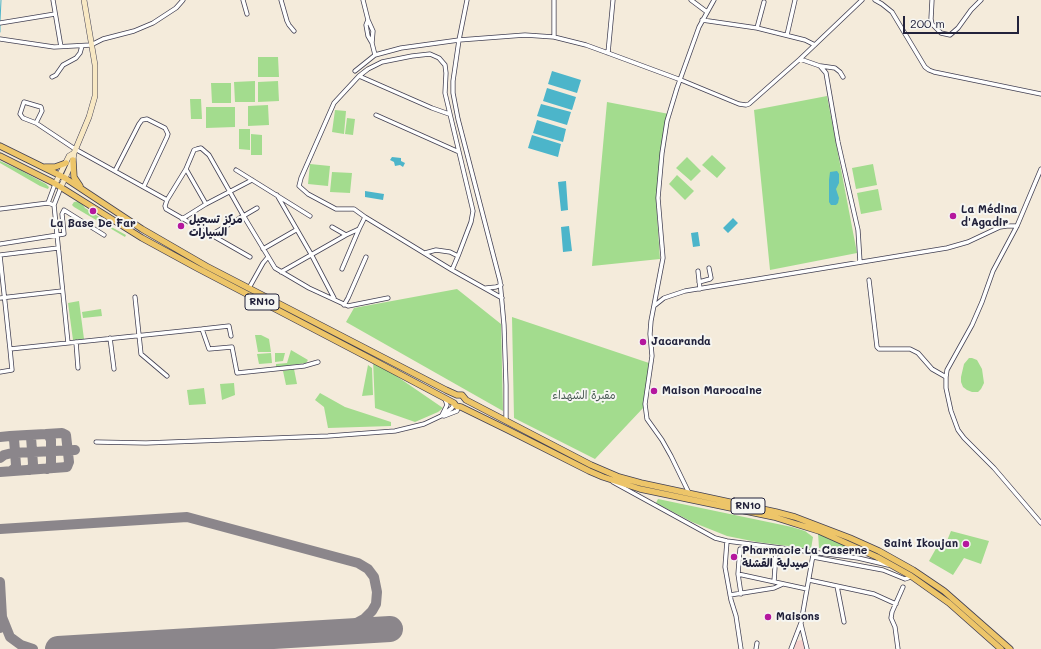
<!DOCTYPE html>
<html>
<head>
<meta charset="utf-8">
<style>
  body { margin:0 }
  #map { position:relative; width:1041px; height:649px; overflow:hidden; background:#f4ebdb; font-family:Mali,sans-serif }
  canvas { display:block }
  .scale { position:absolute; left:903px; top:16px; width:116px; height:18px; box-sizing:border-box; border:2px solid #22223b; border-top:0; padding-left:5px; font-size:12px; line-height:14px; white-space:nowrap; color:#22223b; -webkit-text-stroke:3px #f6f6f2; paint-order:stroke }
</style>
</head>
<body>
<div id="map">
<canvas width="1041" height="649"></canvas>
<div class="scale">200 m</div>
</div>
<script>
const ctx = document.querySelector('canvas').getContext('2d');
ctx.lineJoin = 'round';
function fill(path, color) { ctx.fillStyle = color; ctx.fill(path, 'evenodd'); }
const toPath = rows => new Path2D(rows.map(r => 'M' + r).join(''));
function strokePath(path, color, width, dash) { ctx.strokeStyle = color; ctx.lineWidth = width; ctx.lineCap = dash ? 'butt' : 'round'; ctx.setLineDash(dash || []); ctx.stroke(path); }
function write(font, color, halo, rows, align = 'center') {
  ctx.font = font + ' Mali,"Playpen Sans Arabic",sans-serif'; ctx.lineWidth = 4; ctx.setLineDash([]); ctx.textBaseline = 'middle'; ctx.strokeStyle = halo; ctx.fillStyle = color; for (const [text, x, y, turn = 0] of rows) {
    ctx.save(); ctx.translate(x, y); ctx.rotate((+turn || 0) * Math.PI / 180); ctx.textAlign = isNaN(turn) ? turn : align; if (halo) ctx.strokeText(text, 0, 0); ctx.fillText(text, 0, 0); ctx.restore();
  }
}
fill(toPath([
  [802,640,806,649,794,649,796,641]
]), '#f7d0cc');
fill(toPath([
  [258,57,278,57,279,77,258,77],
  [255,81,255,102,235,102,234,82],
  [278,81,279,101,258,102,258,82],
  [211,83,231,83,231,103,212,103],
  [827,96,857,253,770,270,754,110],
  [190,99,201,99,202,119,191,119],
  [607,102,669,114,656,200,660,259,592,266],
  [268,105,269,125,248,126,248,106],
  [206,107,235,107,235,127,206,128],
  [335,110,346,111,344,134,332,132],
  [347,118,355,119,353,135,345,134],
  [239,129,250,129,250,150,239,149],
  [251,134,262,135,262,155,251,155],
  [712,155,726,168,717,178,702,165],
  [687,157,701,171,691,181,676,168],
  [0,161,20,170,46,184,49,187,48,189,40,186,0,163],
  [310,164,330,166,328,186,308,184],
  [873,164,877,185,856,189,852,168],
  [332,172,352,173,350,193,330,192],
  [677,175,694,191,685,200,669,184],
  [878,189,882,210,861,214,857,193],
  [80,201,85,208,104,220,104,223,126,235,125,237,74,207,72,205,74,202],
  [457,289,501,324,503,411,346,322,354,308],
  [79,301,84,339,73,340,68,303],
  [101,309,102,316,83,318,82,312],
  [512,317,649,363,644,407,595,459,514,418],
  [255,335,261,335,269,339,271,352,258,352],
  [291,350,308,360,306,363,276,367,276,364,287,363],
  [271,353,272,363,259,364,257,354],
  [275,353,285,353,283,361,275,362],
  [969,358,972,358,977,360,982,369,984,383,981,389,978,392,972,392,967,390,963,387,961,382,961,377,964,364],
  [373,360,443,408,438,412,415,422,375,408],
  [368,365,372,368,373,395,362,396],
  [294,369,297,384,286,385,283,371],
  [234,383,235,395,222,400,220,384],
  [204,388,206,404,189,405,187,390],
  [320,393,345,407,391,422,391,426,328,428,324,407,315,400],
  [658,499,792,527,805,531,813,537,811,549,757,542,727,536,692,522,656,503],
  [951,531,989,541,981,564,964,558,953,575,929,561,938,545,944,548],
  [818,533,866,555,819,548]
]), '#a3dc8e');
fill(toPath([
  [552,71,581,80,577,93,548,84],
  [547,88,576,97,572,110,543,101],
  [541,104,571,112,567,125,537,116],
  [537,120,566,129,563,142,533,133],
  [532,135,561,144,558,157,528,148],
  [392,157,401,158,401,161,405,163,403,167,400,165,395,166,394,162,390,160],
  [837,171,839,174,839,183,836,189,839,198,838,203,836,205,831,205,829,202,829,180,830,172],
  [566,181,568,210,561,211,558,182],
  [365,191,384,194,383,200,365,197],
  [733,218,738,223,728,233,723,228],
  [569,226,572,251,563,252,561,227],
  [698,232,700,246,693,247,691,233]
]), '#4cb5ca');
strokePath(toPath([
  [0,21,1,0],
  [0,32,0,24]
]), '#4cb5ca', 1);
strokePath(toPath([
  [27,435,46,434,49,436,51,440,51,463,50,467,47,469],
  [10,436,27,435,31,437,33,464,32,468,29,470],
  [0,437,10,436,14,439,16,465,15,468,11,471],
  [0,458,4,455,12,453,75,450],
  [0,472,67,467,69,462,66,435,62,433,46,434],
  [0,529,187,517,358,563,368,569,374,577,377,592,376,604,372,611,364,619,349,627,333,632],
  [0,582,2,617],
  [0,628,2,617,10,637,21,645,33,649]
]), '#8b868b', 10);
strokePath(toPath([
  [58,649,390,629]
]), '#8b868b', 26);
const street = toPath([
  [53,0,61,47],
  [243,0,247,14],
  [281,0,287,21,289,25,294,31],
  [363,0,368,20,373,31,372,43],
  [467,0,459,40,525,35,554,37,586,45,608,53,681,80,739,104,746,105,749,104,800,59,862,0],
  [691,0,707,12],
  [875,0,882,4,892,12,925,67,929,70,934,72,1041,94],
  [932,0,931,19,932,24,941,33,950,35,958,28,971,10,981,0],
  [368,20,366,25,368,36,372,43,375,55],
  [702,20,757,28,805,40,815,45],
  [0,23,55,14],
  [757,28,764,2],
  [787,35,795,0],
  [554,37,554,0],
  [0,39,54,47,91,45,103,39,134,31,153,23,176,8,183,0],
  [608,53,613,0],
  [800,59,820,66,826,73,838,142,858,230,860,262],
  [821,66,835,68,840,72,843,77],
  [355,71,375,55,401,48,459,40,453,81,453,93,458,119,500,281,504,325,506,385,506,421],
  [359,76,432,108,449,114],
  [52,77,56,75,63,65,76,58,80,53,82,46],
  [376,115,459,152],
  [36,123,42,111,41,107,24,102,20,114,23,118,36,123,75,149,167,200,165,206,166,209,250,257],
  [186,169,206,204],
  [1041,169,1017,226,993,271,982,302,972,325,947,370,946,377,946,388,951,411,958,430,964,438,994,468,1041,523],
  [236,170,310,216],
  [115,171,139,124,142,120,147,119,165,128,168,134,167,137,144,186],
  [61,187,54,205,68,343],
  [277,195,311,254,334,298],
  [167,200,186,169,194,150,197,149,201,148,209,155,243,215,275,268,309,288,348,306,388,298],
  [48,203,55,184],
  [0,209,48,203,54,205],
  [365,217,354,209,336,209,308,194,299,186,301,178,334,103,359,76,368,69,382,62,412,56,430,54,439,58,445,65,446,73,445,93,473,211,471,222,458,256],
  [182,219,206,204,252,180],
  [332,227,346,235],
  [211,235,257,208],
  [0,244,64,234,62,214,64,210,104,235],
  [263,249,296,230],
  [425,253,436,250,450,252,458,256,452,270],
  [0,255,58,248],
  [0,256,10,349],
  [342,269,359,229,365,217,452,270,502,298],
  [698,271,700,289],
  [281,272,346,235,359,229],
  [869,280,877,347,879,349,910,349,918,353,932,369,946,377],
  [699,282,710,279,711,278,709,268],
  [249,288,263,263,268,257],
  [486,288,496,287,501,285],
  [135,297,141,354,167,376],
  [0,298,62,291],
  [344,305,348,298,366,257],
  [654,306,664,298,685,291,947,248,968,242,1000,227,1007,226,1017,226],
  [202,329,229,326,231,336],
  [110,338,114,369],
  [76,342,78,368],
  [0,372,12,370,10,349,202,329,209,349,232,347,237,373,304,366,318,362],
  [442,415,447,405,445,399],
  [444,416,457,411,458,407],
  [96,442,146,443,328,436,395,431,424,424,441,416,452,408,454,404],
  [613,482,715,538,727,541,858,558,888,565],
  [689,493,671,456,662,440,647,419,645,404,652,356,650,334,651,321,663,258,658,198,662,153,667,121,677,88,699,27,714,0],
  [727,541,725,567,731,600,736,616,741,649],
  [740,549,738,574,741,594],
  [813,557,883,570,905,579,908,578,911,576],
  [738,574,807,589],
  [809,580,874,594,896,604],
  [774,582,776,552],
  [837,586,844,622],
  [730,595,774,588,783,584],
  [801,624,807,649],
  [756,649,757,643],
  [791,649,801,623,813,555],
  [898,649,895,627,891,618,892,612,903,587]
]);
const secondary = toPath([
  [55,184,69,156,74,153],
  [61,187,73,160,74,153,89,117,95,96,95,65,84,0]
]);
const primary = toPath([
  [0,146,65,178,142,229,206,266,446,390,457,395,462,395,466,400,591,465,619,477,641,483,776,512,795,517,850,538,879,551,913,570,944,591,1010,649],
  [0,156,54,183,142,238,197,268,371,359,454,403,456,406,461,407,508,430,589,471,603,477,640,489,774,517,793,523,819,531,877,557,911,576,949,603,1001,649],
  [73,160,74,177,80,186],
  [45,167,55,167,66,163]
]);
strokePath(street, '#424053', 5);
strokePath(secondary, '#424053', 6);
strokePath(primary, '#424053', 7);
strokePath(street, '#fff', 3.5);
strokePath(secondary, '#f8e8c3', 5);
strokePath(primary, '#edc569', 5.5);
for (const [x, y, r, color] of [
  [93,211,4,"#b5179e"],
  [953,216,4,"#b5179e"],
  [181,226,4,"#b5179e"],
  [643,342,4,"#b5179e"],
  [654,391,4,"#b5179e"],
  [966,544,4,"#b5179e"],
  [734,557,4,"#b5179e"],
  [768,617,4,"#b5179e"]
]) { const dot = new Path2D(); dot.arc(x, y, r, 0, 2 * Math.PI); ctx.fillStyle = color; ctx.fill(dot); strokePath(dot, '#f6f6f2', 1.5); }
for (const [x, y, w] of [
  [262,302,34],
  [748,506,34]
]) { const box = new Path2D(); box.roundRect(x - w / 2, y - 8, w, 16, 3); ctx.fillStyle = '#f6f6f2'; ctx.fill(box); strokePath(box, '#22223b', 1); }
write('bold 10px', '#22223b', null, [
  ["RN10",262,302],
  ["RN10",748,506]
]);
write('bold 11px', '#22223b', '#f6f6f2', [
  ["La Médina",961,210],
  ["d'Agadir",961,223],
  ["مركز تسجيل",189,220],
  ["السيارات",189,233],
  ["La Base De Far",93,224,"center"],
  ["Jacaranda",651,342],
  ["Maison Marocaine",662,391],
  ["Saint Ikoujan",958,544,"right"],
  ["Pharmacie La Caserne",742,551],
  ["صيدلية القشلة",742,564],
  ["Maisons",776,617]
], 'left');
write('11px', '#495a54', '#f6f6f2', [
  ["مقبرة الشهداء",584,396]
]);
</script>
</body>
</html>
